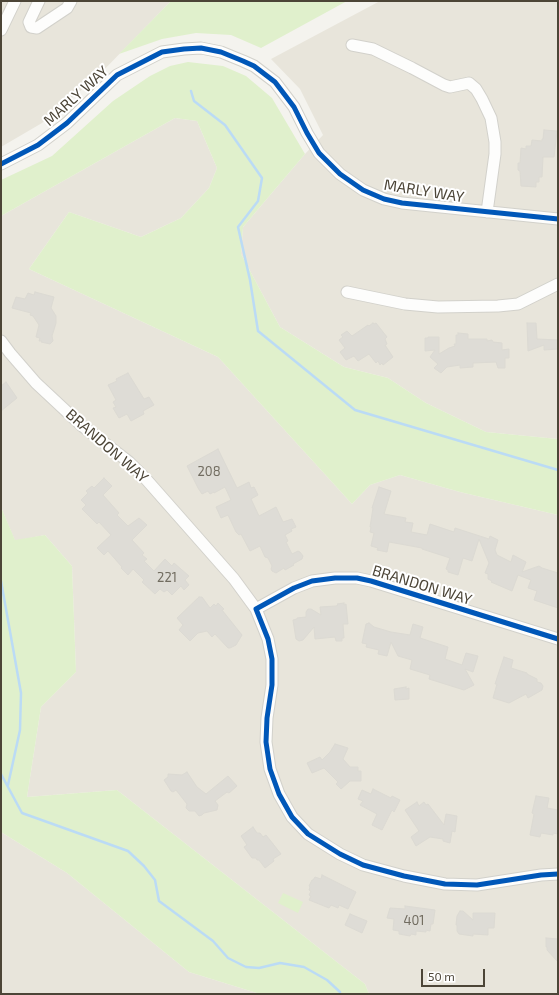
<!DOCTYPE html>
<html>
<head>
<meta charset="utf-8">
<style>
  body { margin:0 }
  #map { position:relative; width:559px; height:995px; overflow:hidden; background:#f4f3ee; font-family:"Exo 2",sans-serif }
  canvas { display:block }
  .frame { position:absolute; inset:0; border:2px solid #4c4537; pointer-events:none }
  .scale { position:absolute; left:421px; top:969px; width:64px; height:18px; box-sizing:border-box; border:2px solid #4c4537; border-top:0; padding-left:5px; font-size:12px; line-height:14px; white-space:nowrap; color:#4c4537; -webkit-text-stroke:3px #fff; paint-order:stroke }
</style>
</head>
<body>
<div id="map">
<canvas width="559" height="995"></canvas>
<div class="frame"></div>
<div class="scale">50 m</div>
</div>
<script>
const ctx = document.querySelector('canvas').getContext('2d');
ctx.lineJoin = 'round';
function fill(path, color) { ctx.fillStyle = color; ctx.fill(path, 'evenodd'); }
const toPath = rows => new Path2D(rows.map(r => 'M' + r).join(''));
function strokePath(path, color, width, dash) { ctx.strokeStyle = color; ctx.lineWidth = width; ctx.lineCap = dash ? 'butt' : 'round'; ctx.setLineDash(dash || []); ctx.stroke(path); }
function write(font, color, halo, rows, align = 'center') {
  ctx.font = font + ' "Exo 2",sans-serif'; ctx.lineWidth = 4; ctx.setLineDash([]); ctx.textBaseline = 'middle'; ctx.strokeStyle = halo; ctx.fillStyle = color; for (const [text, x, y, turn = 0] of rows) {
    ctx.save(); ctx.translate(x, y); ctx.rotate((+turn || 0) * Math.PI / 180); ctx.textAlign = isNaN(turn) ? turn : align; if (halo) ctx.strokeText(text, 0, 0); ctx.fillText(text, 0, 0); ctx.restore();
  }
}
fill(toPath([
  [1,1,171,1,98,76,42,123,1,147],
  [380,1,558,1,558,439,486,432,426,403,388,378,344,367,280,327,241,254,243,227,305,154,323,135,300,89,271,59],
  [175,118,197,121,217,168,209,188,181,218,141,237,69,212,29,269,218,357,352,504,370,485,400,475,460,492,558,515,558,994,369,994,365,984,117,790,27,797,41,707,76,672,72,566,45,535,15,541,1,507,1,216],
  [1,832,67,873,189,972,260,994,1,994]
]), '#e8e5db');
fill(toPath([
  [171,1,347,1,261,48,231,35,196,33,162,39,119,54],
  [188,62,223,66,246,76,272,98,305,154,243,227,241,254,280,327,344,367,388,378,426,403,486,432,558,439,558,515,460,492,400,475,370,485,352,504,218,357,29,269,69,212,141,237,181,218,209,188,217,168,197,121,175,118,1,216,1,180,52,156,113,101,150,76,170,66],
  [1,507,15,540,45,535,72,566,76,672,41,707,27,797,117,790,365,984,369,994,260,994,189,972,67,873,1,832],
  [283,893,303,902,298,913,278,903]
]), '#e0f0cc');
strokePath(toPath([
  [191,91,194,101,225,125,262,178,258,201,238,227,250,280,258,331,355,410,558,470],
  [1,581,21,693,20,730,8,785],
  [1,774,22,813,128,851,144,866,155,880,159,901,213,941,228,958,246,967,259,968,280,963,304,967,327,980,340,992,340,994]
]), '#bbdbf5', 2.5);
const building = toPath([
  [544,130,557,131,554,157,543,157,542,177,539,177,539,182,536,182,536,187,521,186,520,171,518,170,518,163,520,163,521,148,526,149,526,146,531,146,532,140,542,141,542,139,543,139,544,130],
  [35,292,54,297,51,308,56,316,56,323,52,336,53,341,50,344,41,342,42,341,39,341,40,338,36,337,39,325,33,316,30,315,31,313,12,308,16,297,25,299,28,293,34,295,35,292],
  [373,323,374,324,376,323,387,337,385,339,387,344,385,345,393,357,383,365,382,363,380,365,378,361,376,363,369,354,358,361,354,356,346,360,340,352,345,348,339,340,343,337,341,335,347,331,352,336,368,325,369,326,373,323],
  [527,323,536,323,537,339,558,340,558,349,544,350,544,345,528,351,527,323],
  [458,333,468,334,468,339,487,339,487,341,492,340,493,342,502,343,502,350,509,349,509,358,505,358,505,368,498,368,496,362,473,363,473,367,460,368,460,365,447,367,441,373,434,368,438,364,430,357,435,350,425,351,425,338,428,338,428,337,439,337,439,354,449,348,455,346,454,344,456,344,456,335,458,335,458,333],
  [128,373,144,399,149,397,154,405,143,411,144,414,131,421,127,414,119,418,113,408,116,407,113,402,116,400,108,385,117,381,116,379,128,373],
  [6,382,17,398,1,411,1,386,6,382],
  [218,449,237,488,249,482,251,488,254,487,258,495,251,499,259,516,276,507,283,522,292,519,296,527,291,529,292,531,285,535,288,541,286,542,292,554,298,551,300,552,303,556,302,559,293,564,294,565,285,570,284,568,276,573,272,571,271,569,272,566,268,558,265,557,260,546,250,551,241,534,239,535,236,532,228,515,221,518,216,507,231,500,225,487,214,493,214,492,210,494,208,491,202,494,198,488,187,466,218,449],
  [104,478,112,486,103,495,119,513,117,515,128,526,139,518,147,525,132,540,144,553,142,555,147,559,144,561,154,571,165,559,172,566,174,563,189,576,185,580,189,585,184,590,181,586,172,595,167,590,164,592,160,589,155,594,142,582,144,580,133,569,128,575,121,568,122,567,108,551,104,555,97,548,111,535,99,522,97,524,82,509,86,505,81,500,88,493,86,491,92,486,94,488,104,478],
  [379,487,391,491,384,514,406,518,405,522,413,523,411,532,427,535,430,524,454,532,455,528,489,539,490,536,498,540,495,550,497,555,511,562,513,555,526,562,522,572,539,566,542,568,558,573,558,608,534,600,537,591,528,588,531,580,518,575,512,591,491,582,492,581,488,579,488,574,485,573,489,563,479,539,472,561,463,558,458,575,448,572,448,570,446,569,450,558,422,549,422,548,389,542,387,552,377,550,378,548,371,546,374,533,370,532,371,527,370,527,373,508,372,508,379,487],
  [199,597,202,597,210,608,214,604,216,606,218,603,224,609,222,610,242,635,236,645,230,648,228,648,215,634,212,637,207,631,198,633,190,641,179,630,183,625,177,618,199,597],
  [344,603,344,605,346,604,348,624,343,624,344,638,342,638,342,641,336,641,335,637,315,639,314,627,303,640,299,641,296,639,293,620,297,619,297,618,306,617,306,612,308,609,311,609,321,615,320,607,336,606,338,605,337,604,344,603],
  [369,623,374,627,391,632,410,635,413,624,423,627,420,638,448,647,445,659,462,665,466,653,478,656,473,672,465,669,474,685,464,690,429,679,430,675,410,669,412,660,398,656,391,642,387,656,378,654,379,650,366,647,367,644,362,643,366,624,369,623],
  [504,657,513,660,511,668,527,673,527,674,537,679,537,682,541,683,543,686,542,690,528,698,526,694,509,703,493,698,497,684,495,684,504,657],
  [406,687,406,689,409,688,409,699,395,700,394,689,406,687],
  [335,744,348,748,343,759,350,767,358,767,358,771,361,771,361,781,350,781,341,789,336,784,338,782,324,768,312,773,307,763,320,757,322,760,330,752,335,744],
  [187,772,197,787,206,794,228,776,237,786,229,793,227,792,215,801,218,805,217,810,204,813,202,815,199,816,195,811,189,811,186,808,187,804,176,790,173,792,171,791,164,780,168,777,168,774,182,775,187,772],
  [373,789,391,798,392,796,400,800,394,812,392,810,382,830,372,825,377,814,360,805,363,801,358,799,362,790,371,794,373,789],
  [536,796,549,798,547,808,558,810,558,834,553,833,553,835,541,833,540,837,530,835,534,814,532,813,536,796],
  [417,802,419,806,424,802,426,805,428,804,444,825,446,814,457,816,455,832,452,831,450,843,443,841,443,839,430,837,416,846,411,837,419,831,405,810,417,802],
  [253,827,257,833,260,833,263,837,266,835,281,854,273,859,274,861,265,868,259,860,257,860,256,858,252,858,244,847,247,845,241,836,253,827],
  [322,875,356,892,348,909,339,905,338,908,331,905,329,908,309,900,311,896,309,895,311,891,309,890,310,887,309,886,312,880,313,880,315,877,321,879,322,875],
  [405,906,435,910,433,924,431,924,430,931,426,930,426,932,416,931,416,935,411,934,410,936,399,934,399,931,393,930,394,919,387,918,390,908,405,909,405,906],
  [460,911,463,911,473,920,473,913,495,913,494,928,488,928,488,935,473,934,473,936,459,934,457,931,457,925,456,925,457,916,460,911],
  [350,914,367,921,362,933,345,925,350,914],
  [546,938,558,939,558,962,547,950,547,947,546,947,546,938]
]);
fill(building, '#dedcd6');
strokePath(building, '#dcdad3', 1);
const minor = toPath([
  [39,1,29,22,31,27,37,28,67,8,71,1],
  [1,30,15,1],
  [352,45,373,49,412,68,444,85,450,87,469,83,476,89,482,99,491,118,495,142,495,154,487,212],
  [1,164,38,145,67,123,117,75,162,52,184,49,201,48,221,52,243,61,254,66,275,82,294,107,307,133,319,153,340,174,363,190,384,199,402,203,558,219],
  [347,292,405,304,438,307,498,306,518,304,558,284],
  [1,341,10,353,36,383,81,425,129,462,145,478,234,579,256,609],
  [558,639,371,581,357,578,335,578,312,581,294,588,256,609,268,639,272,659,272,685,267,718,266,742,270,769,279,794,292,817,308,834,340,854,363,865,404,876,445,884,477,885,541,875,558,874]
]);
strokePath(minor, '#d2d1cb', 13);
strokePath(minor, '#fdfdfc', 11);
strokePath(toPath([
  [1,164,38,145,67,123,117,75,162,52,184,49,201,48,221,52,243,61,254,66,275,82,294,107,307,133,319,153,340,174,363,190,384,199,402,203,558,219],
  [558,639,371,581,357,578,335,578,312,581,294,588,256,609,268,639,272,659,272,685,267,718,266,742,270,769,279,794,292,817,308,834,340,854,363,865,404,876,445,884,477,885,541,875,558,874]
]), '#0057b8', 5);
write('13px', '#716c60', null, [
  ["208",209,472],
  ["221",167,578],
  ["401",414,921]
]);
write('15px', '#4c4537', '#fff', [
  ["MARLY WAY",76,96,-42],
  ["MARLY WAY",424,191,9],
  ["BRANDON WAY",107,446,41],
  ["BRANDON WAY",422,585,17]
]);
</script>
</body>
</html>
